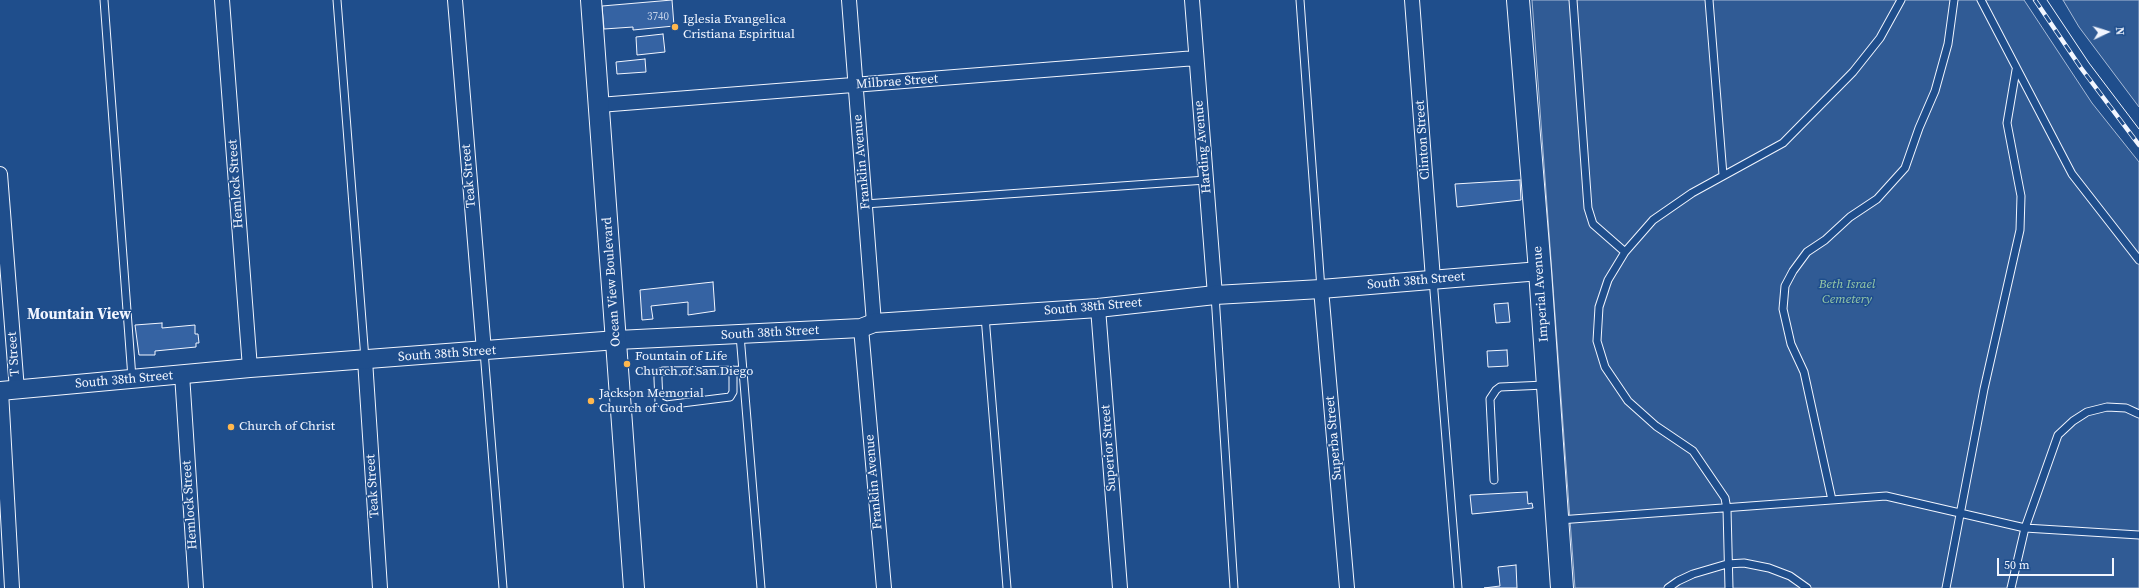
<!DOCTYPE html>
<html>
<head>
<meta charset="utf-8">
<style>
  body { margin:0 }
  #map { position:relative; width:2139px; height:588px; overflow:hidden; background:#1f4e8c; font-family:"Source Serif 4",serif }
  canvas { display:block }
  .north { position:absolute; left:2087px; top:12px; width:40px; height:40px; -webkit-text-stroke:3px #1f4e8c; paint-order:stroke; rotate:86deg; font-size:11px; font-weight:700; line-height:16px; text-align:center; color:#f2f6ff }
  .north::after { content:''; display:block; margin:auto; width:14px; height:18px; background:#f2f6ff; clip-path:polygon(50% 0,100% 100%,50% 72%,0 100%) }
  .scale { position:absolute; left:1997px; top:558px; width:117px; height:18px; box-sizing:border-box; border:2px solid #f2f6ff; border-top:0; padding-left:5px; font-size:12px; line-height:14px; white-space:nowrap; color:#f2f6ff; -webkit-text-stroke:3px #1f4e8c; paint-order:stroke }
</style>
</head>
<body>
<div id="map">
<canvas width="2139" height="588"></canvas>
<div class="north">N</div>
<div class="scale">50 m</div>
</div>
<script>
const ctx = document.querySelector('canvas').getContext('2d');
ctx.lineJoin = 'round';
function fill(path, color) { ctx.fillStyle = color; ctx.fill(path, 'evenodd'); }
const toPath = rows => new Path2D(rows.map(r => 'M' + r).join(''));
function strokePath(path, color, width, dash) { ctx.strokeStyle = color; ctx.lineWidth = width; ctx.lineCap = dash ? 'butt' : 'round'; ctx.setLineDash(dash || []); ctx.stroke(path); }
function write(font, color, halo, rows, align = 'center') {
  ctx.font = font + ' "Source Serif 4",serif'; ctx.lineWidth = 3; ctx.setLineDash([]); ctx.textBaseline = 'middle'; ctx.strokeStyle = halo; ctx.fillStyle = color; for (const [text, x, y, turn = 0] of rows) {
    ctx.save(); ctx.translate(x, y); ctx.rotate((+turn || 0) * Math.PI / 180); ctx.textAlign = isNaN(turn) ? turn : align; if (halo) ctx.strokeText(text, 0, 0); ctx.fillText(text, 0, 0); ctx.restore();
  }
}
const built = toPath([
  [1532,0,2024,0,2092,103,2139,162,2139,588,1575,588,1532,0],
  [2063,0,2139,0,2139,107,2079,27,2063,0]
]);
fill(built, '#305b95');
strokePath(built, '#a8bbd7', 1);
const building = toPath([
  [672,0,674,26,633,30,633,27,604,29,602,6,672,0],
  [663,34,665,52,637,55,636,37,663,34],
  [645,59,646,72,617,74,616,62,645,59],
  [1520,180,1521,200,1457,207,1455,184,1520,180],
  [713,282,715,311,688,315,688,302,651,306,653,319,642,320,640,290,713,282],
  [1508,303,1510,322,1496,323,1494,304,1508,303],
  [162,323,162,328,195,325,195,334,198,334,199,343,196,343,196,347,155,351,155,355,139,355,135,325,162,323],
  [1507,350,1508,366,1488,367,1487,351,1507,350],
  [1527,492,1528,504,1532,503,1533,508,1472,514,1470,495,1527,492],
  [1516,565,1517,588,1484,588,1500,586,1498,567,1516,565]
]);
fill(building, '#3563a3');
strokePath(building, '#f2f6ff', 1);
const service = toPath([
  [104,0,132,378],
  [337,0,365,359],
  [1300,0,1321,289],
  [1573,0,1588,208,1593,224,1625,252],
  [1709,0,1723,175],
  [1981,0,2072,174,2139,260],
  [865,204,1206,180],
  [1433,279,1458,588],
  [1215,295,1234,588],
  [985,316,1007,588],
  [740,335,761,588],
  [484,351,503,588],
  [733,370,733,392,730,397,666,405,659,402,658,379,658,373,663,371,743,370],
  [1494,480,1490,399,1496,390,1500,387,1545,385],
  [1832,500,1804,372,1791,344,1783,309,1785,286,1793,271,1807,252,1825,240,1850,217,1877,199,1905,168,1919,128,1935,91,1948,44,1954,0],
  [1559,520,1886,496,2025,528,2139,535],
  [1668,588,1678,581,1693,574,1727,564,1744,563,1769,568,1790,576,1807,588],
  [1729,588,1727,509,1725,498,1693,451,1656,426,1628,401,1605,367,1597,341,1599,307,1608,280,1625,252,1653,220,1692,193,1783,143,1853,72,1880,38,1901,0],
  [1946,588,1984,389,2020,230,2021,196,2007,123,2016,70],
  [2011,588,2025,528,2058,435,2073,421,2087,412,2107,407,2126,408,2139,414]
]);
const minor = toPath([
  [222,0,250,368],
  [455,0,484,351],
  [849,0,874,323],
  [1192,0,1215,295],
  [1412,0,1433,279],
  [599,105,1196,58],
  [0,174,17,390],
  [1321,289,1347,588],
  [1098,308,1120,588],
  [861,328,884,588],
  [365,360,380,588],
  [182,374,196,588],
  [1,391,12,588]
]);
const tertiary = toPath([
  [0,391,250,368,617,340,861,328,874,323,1098,308,1215,295,1321,289,1540,271]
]);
const secondary = toPath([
  [591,0,634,588]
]);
const primary = toPath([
  [1518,0,1540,271,1562,588]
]);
strokePath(service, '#f2f6ff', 9);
strokePath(minor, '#f2f6ff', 16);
strokePath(tertiary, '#f2f6ff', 20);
strokePath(secondary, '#f2f6ff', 22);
strokePath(primary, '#f2f6ff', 24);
strokePath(service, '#1f4e8c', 7);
strokePath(minor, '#1f4e8c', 14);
strokePath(tertiary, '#1f4e8c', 18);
strokePath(secondary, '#1f4e8c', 20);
strokePath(primary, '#1f4e8c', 22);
strokePath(toPath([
  [2047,0,2089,63,2139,129]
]), '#f2f6ff', 1);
const rail = toPath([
  [2035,0,2081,68,2139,145]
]);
strokePath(rail, '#f2f6ff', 4.5);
strokePath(rail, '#1f4e8c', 3, [9]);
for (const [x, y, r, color] of [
  [675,27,4,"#ffb74d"],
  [627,364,4,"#ffb74d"],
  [591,401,4,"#ffb74d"],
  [231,427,4,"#ffb74d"]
]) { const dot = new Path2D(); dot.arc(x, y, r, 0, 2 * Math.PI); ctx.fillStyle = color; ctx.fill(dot); strokePath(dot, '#1f4e8c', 1.5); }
write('11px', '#c3d1e8', null, [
  ["3740",658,17]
]);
write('13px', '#f2f6ff', '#1f4e8c', [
  ["Iglesia Evangelica",683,20],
  ["Cristiana Espiritual",683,35],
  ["Fountain of Life",635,357],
  ["Church of San Diego",635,372],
  ["Jackson Memorial",599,394],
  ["Church of God",599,409],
  ["Church of Christ",239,427]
], 'left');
write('13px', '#f2f6ff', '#1f4e8c', [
  ["Milbrae Street",897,82,-4],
  ["Clinton Street",1423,140,-94],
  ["Harding Avenue",1203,147,-95],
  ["Franklin Avenue",862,162,-95],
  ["Teak Street",469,176,-95],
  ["Hemlock Street",236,184,-94],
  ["South 38th Street",1416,281,-5],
  ["Ocean View Boulevard",612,282,-94],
  ["Imperial Avenue",1541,294,-94],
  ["South 38th Street",1093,307,-5],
  ["South 38th Street",770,333,-3],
  ["T Street",14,354,-94],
  ["South 38th Street",447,354,-4],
  ["South 38th Street",124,380,-5],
  ["Superba Street",1334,438,-95],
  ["Superior Street",1109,448,-94],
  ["Franklin Avenue",874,482,-95],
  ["Teak Street",373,486,-94],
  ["Hemlock Street",190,505,-94]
]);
write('italic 13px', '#97c8a6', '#1f4e8c', [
  ["Beth Israel",1847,285],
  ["Cemetery",1847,300]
]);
write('bold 15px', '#f2f6ff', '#1f4e8c', [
  ["Mountain View",79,315]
]);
</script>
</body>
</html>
